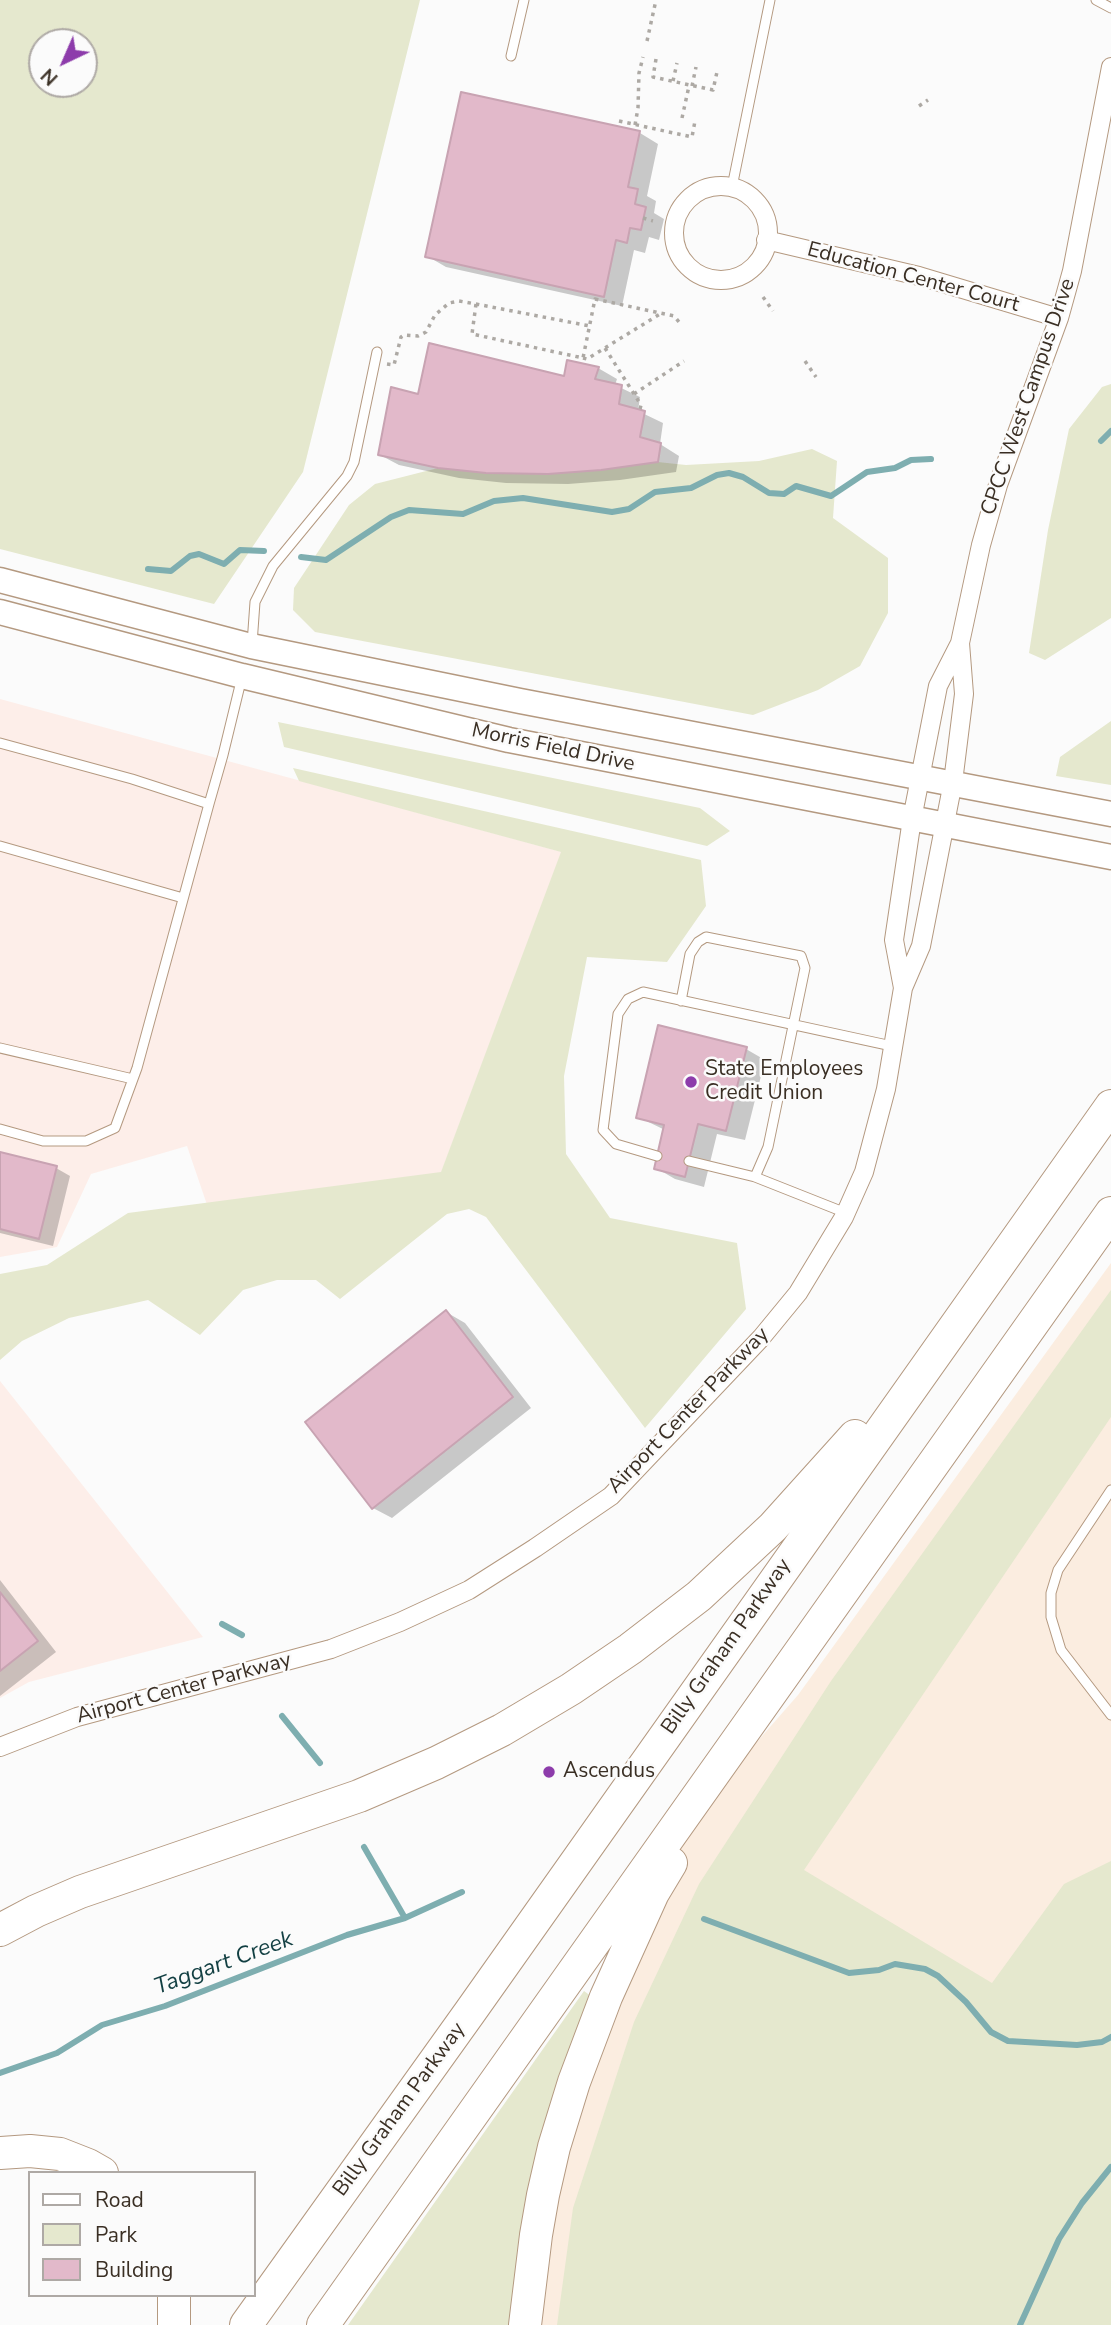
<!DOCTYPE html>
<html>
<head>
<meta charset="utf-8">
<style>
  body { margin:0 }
  #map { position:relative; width:1111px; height:2325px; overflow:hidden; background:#fbfbfb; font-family:"Nunito Sans",sans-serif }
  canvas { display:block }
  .legend { position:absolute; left:28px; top:2171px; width:228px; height:126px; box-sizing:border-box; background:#fbfbfb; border:2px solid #aea9a5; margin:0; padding:9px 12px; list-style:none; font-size:21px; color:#3a2f24 }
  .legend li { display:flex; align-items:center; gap:14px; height:35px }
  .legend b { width:35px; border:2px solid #aea9a5 }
  .north { position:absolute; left:28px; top:28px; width:70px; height:70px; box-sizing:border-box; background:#fbfbfb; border:2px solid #aea9a5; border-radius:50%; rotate:224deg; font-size:19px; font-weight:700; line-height:28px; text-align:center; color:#3a2f24 }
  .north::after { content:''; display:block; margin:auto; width:24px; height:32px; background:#8d3cab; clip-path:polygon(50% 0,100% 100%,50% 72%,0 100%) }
</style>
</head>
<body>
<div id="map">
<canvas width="1111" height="2325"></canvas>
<ul class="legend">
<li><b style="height:9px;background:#fff"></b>Road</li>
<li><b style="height:19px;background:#e5e8ce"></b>Park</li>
<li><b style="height:19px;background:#e2b9ca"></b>Building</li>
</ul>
<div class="north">N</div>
</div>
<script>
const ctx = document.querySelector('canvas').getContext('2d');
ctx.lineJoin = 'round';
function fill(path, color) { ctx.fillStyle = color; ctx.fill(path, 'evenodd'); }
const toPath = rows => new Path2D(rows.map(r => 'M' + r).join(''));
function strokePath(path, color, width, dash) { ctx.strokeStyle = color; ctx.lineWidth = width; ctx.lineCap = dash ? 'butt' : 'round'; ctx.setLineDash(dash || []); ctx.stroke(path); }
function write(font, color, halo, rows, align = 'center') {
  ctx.font = font + ' "Nunito Sans",sans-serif'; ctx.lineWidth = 5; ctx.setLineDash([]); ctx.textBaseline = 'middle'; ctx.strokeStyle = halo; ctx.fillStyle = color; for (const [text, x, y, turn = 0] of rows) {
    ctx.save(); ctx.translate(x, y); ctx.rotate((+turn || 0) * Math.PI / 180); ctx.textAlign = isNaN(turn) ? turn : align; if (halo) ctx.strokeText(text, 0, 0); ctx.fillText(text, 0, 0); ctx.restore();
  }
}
fill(toPath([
  [1111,1263,1111,2325,525,2325,536,2235,653,1893,714,1791,798,1695]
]), '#fbede0');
fill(toPath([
  [0,699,562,852,441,1173,218,1237,187,1146,91,1174,57,1247,0,1257],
  [0,1381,203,1637,29,1682,0,1698]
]), '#fdeee9');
fill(toPath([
  [0,0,420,0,303,472,214,604,0,549],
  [42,42,84,42,84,84,42,84],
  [1111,384,1111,618,1045,660,1029,653,1048,530,1069,429,1102,387],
  [812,449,837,461,833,518,888,558,888,613,860,666,818,690,753,715,315,632,293,610,294,588,349,505,375,484,438,468,548,474,601,470,658,462,686,465,759,461],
  [1111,721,1111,785,1056,776,1060,757],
  [278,722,700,808,730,831,707,846,284,747],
  [293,768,701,860,706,906,667,962,587,957,564,1076,566,1154,610,1218,737,1243,746,1309,645,1428,486,1217,469,1209,447,1214,340,1299,316,1280,277,1280,243,1290,200,1335,148,1300,69,1318,22,1341,0,1360,0,1274,47,1265,128,1213,441,1172,561,852,299,781],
  [1111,1290,1111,1417,804,1870,992,1983,1064,1884,1111,1861,1111,2325,557,2325,573,2208,634,2022,699,1884,831,1681],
  [584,1991,595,1999,513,2325,348,2325]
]), '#e5e8ce');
fill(toPath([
  [640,133,658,144,647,196,656,201,654,213,664,219,659,240,649,237,645,253,634,250,622,306,446,267,427,256],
  [598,368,617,379,615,385,640,397,638,411,663,423,660,444,679,456,676,472,620,480,568,484,506,483,459,478,399,465,380,455,419,396,565,378],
  [746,1049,765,1060,745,1140,717,1134,704,1187,675,1179,656,1168,665,1130,638,1117],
  [0,1154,56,1168,70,1176,53,1246,0,1233],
  [446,1312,465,1323,531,1408,392,1518,373,1508],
  [0,1580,56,1652,0,1696]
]), '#0003');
strokePath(toPath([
  [1101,441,1111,431],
  [301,557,326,560,391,517,409,510,463,514,494,501,523,498,612,512,629,509,655,492,691,488,717,475,729,473,743,477,769,493,784,494,796,486,831,496,867,472,895,468,911,460,931,459],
  [148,569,171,571,190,556,199,554,224,564,240,550,264,551],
  [222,1624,242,1635],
  [282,1716,320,1763],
  [364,1847,405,1918],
  [704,1919,849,1973,879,1970,895,1964,925,1969,938,1976,966,2002,991,2032,1008,2041,1077,2045,1102,2042,1111,2037],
  [0,2073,57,2053,102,2025,165,2006,347,1935,405,1918,462,1892],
  [1020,2325,1059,2239,1082,2203,1111,2167]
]), '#7eaeb0', 6);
const building = toPath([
  [461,92,640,131,628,187,638,189,635,204,646,207,641,230,630,228,627,243,616,240,604,297,425,257,461,92],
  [429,343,564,376,567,360,599,367,595,379,622,385,619,404,645,411,640,437,661,443,658,462,601,470,548,474,486,473,438,468,378,455,391,387,418,394,429,343],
  [658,1025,747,1047,726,1131,698,1124,685,1177,654,1169,664,1125,636,1118,658,1025],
  [0,1152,57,1166,39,1239,0,1229,0,1152],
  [446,1310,513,1397,372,1509,305,1422,446,1310],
  [0,1592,38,1641,0,1671,0,1592]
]);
fill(building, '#e2b9ca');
strokePath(building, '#c8a3b2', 2);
const lane = toPath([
  [1096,0,1111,8],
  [511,56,524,0],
  [732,187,770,0],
  [252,644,255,602,273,566,347,476,354,462,377,352],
  [0,743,132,779,209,804,223,755,242,677],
  [0,846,183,898],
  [681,1001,690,954,698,942,706,937,801,956,805,968,768,1147,755,1177],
  [0,1048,133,1079],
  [0,1129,43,1141,86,1141,115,1128,137,1068,209,804],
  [657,1156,616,1144,603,1130,618,1014,628,999,643,992,892,1046],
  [689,1161,755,1177,846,1213],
  [1111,1490,1058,1570,1051,1593,1051,1617,1061,1650,1111,1715]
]);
const street = toPath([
  '674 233a47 47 0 1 1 94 0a47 47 0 1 1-94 0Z',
  [766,240,919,276,1059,318],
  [903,988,894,940,912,819,938,686,960,643,981,545,998,485,1059,318,1072,271,1111,67],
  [0,1747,77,1717,331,1649,400,1622,469,1590,535,1548,611,1496,761,1338,798,1293,844,1217,864,1172,886,1089,903,988,921,946,953,782,964,694,960,643]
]);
const secondary = toPath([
  [0,580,251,646,520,701,1111,814],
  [0,612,242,676,509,740,1111,857]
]);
const highway = toPath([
  [0,1930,36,1911,80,1892,359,1796,436,1763,502,1730,571,1689,630,1649,699,1596,773,1527,855,1436],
  [0,2153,30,2151,60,2154,88,2165,102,2173],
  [174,2295,174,2325],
  [246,2325,470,2012,1111,1106],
  [323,2325,1111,1213],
  [525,2325,536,2235,543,2195,554,2147,574,2082,606,1997,653,1893,671,1863]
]);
strokePath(lane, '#b49980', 11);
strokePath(street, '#b49980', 20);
strokePath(secondary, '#b49980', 27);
strokePath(highway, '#b49980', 34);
strokePath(toPath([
  [647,41,656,0],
  [656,59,653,77,713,90,717,72],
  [673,81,677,63],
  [692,86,696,67],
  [919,106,928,100],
  [682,118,689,86],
  [619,121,692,137,695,121],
  [635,125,638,108,639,73,643,57],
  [643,218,653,221],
  [763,297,773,311],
  [476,304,472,334,583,358,595,299,674,316,679,322],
  [605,348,641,405,640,409],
  [583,358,587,359,660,314],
  [805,361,816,377],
  [387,364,394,365,401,337,404,335,418,336,426,332,435,315,449,303,459,301,476,304,590,326],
  [634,394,684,361]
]), '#ada9a4', 3.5, [3.5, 5]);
strokePath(lane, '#fff', 9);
strokePath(street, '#fff', 18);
strokePath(secondary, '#fff', 24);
strokePath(highway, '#fff', 32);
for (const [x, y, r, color] of [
  [691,1082,7,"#8d3cab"],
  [549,1772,7,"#8d3cab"]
]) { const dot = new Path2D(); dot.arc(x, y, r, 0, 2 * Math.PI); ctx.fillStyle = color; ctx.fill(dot); strokePath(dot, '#fbfbfb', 2.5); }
write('21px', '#3a2f24', '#fbfbfb', [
  ["Education Center Court",913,278,15],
  ["CPCC West Campus Drive",1029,397,-71],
  ["Morris Field Drive",553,748,12],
  ["Airport Center Parkway",689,1411,-46],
  ["Billy Graham Parkway",727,1647,-55],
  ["Airport Center Parkway",184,1689,-15],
  ["Billy Graham Parkway",400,2110,-54]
]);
write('21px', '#3a2f24', '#fbfbfb', [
  ["State Employees",705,1070],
  ["Credit Union",705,1094],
  ["Ascendus",563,1772]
], 'left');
write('italic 23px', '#123f42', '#fbfbfb', [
  ["Taggart Creek",224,1964,-20]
]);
</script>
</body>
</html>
